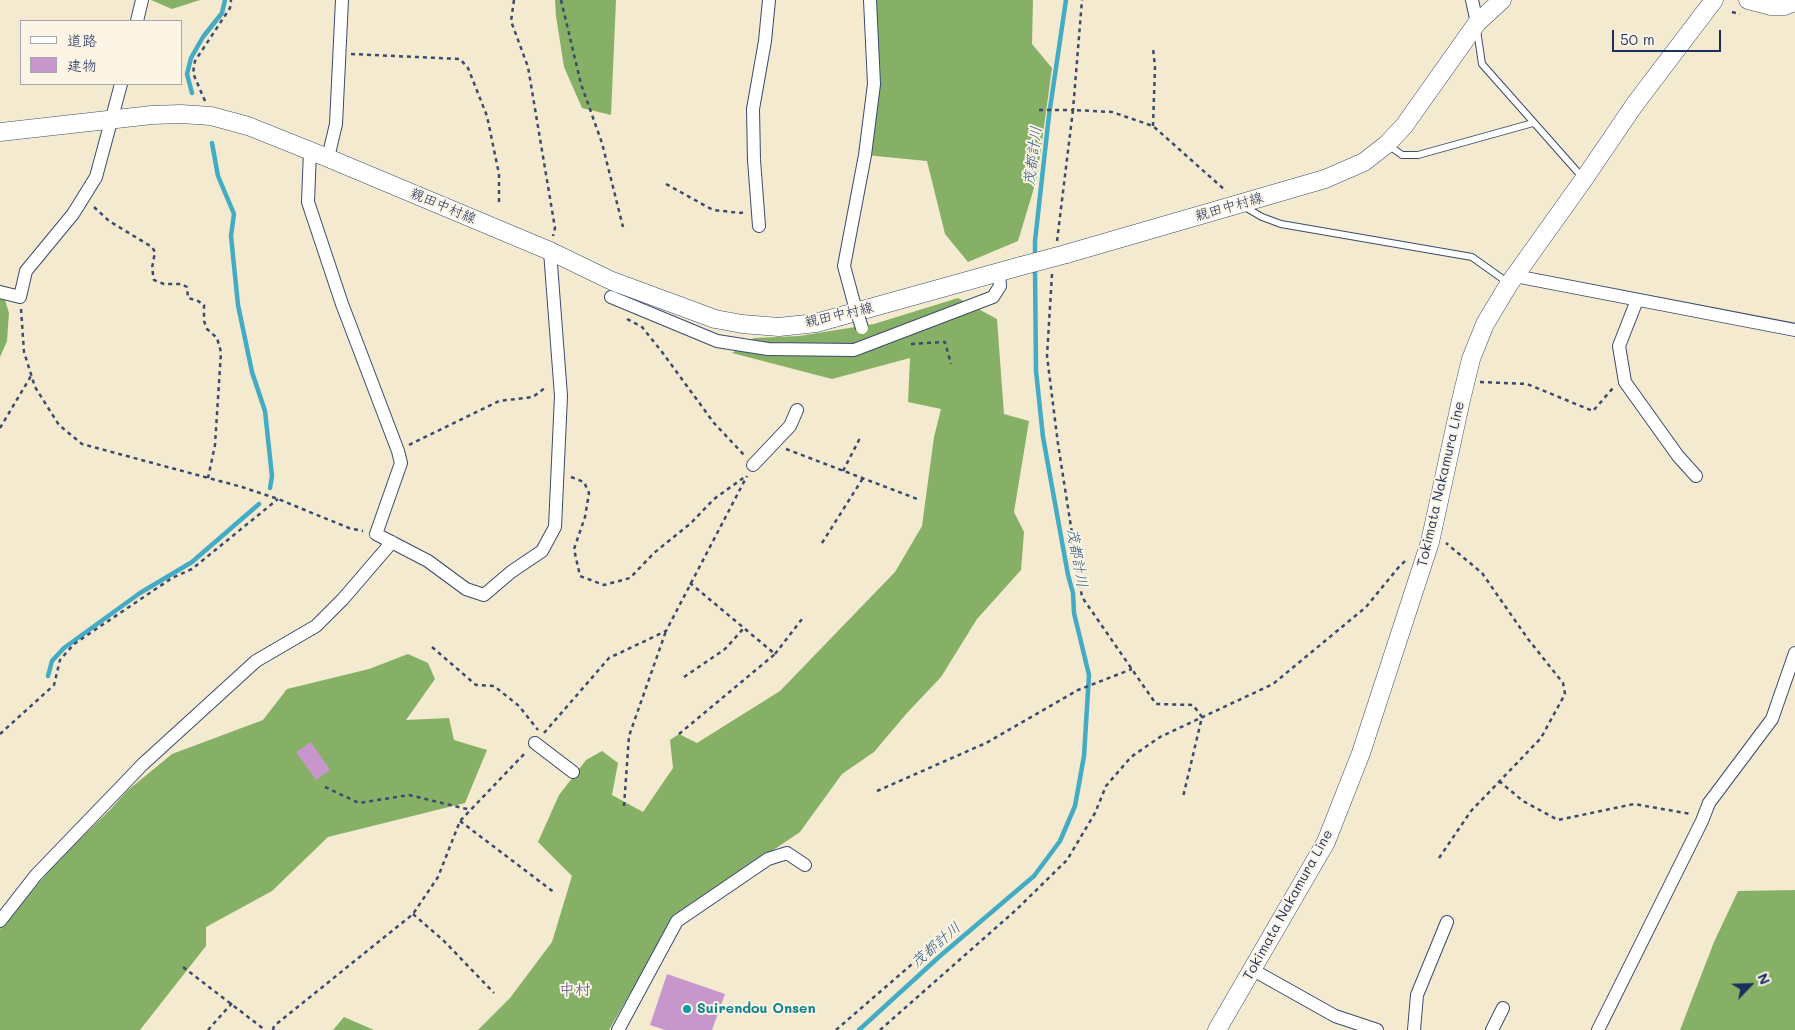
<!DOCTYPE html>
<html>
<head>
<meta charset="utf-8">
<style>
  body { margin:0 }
  #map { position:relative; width:1795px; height:1030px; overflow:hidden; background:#f3eacf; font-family:Mali,"Klee One",sans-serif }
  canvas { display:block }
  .legend { position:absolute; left:20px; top:20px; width:162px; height:65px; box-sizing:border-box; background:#fcf5e5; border:1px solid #a2a6af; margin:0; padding:6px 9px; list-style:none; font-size:15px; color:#1b2f5e }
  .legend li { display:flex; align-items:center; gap:10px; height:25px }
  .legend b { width:25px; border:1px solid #a2a6af }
  .north { position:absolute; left:1725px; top:960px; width:50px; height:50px; -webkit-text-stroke:4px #fcf5e5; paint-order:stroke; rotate:66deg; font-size:14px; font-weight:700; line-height:20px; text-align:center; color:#1b2f5e }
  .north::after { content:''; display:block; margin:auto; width:18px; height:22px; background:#1b2f5e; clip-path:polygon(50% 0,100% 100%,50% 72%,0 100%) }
  .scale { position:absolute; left:1612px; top:30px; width:109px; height:22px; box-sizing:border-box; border:2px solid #1b2f5e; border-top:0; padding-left:6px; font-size:15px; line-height:18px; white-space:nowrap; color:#1b2f5e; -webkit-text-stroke:4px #fcf5e5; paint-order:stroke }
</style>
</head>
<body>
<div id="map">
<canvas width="1795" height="1030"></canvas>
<ul class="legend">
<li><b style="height:6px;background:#fff"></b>道路</li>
<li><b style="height:14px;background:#c797cc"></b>建物</li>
</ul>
<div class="north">N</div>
<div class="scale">50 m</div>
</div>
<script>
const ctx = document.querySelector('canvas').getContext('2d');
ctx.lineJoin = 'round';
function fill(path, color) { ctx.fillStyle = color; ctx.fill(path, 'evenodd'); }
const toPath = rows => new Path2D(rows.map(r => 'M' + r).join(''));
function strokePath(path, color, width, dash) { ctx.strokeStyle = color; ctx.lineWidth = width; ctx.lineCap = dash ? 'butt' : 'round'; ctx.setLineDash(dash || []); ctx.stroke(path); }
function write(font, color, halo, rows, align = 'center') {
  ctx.font = font + ' Mali,"Klee One",sans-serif'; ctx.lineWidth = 4; ctx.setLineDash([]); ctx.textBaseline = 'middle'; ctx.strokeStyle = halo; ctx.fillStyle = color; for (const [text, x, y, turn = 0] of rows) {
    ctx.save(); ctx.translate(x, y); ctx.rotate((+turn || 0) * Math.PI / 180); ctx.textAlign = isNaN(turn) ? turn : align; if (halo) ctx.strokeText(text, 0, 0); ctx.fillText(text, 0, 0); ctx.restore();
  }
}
fill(toPath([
  [151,0,200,0,172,9],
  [555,0,616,0,611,115,582,108,564,67,556,16],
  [870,0,1033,0,1032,44,1052,68,1037,178,1018,241,968,262,945,234,927,161,865,155,874,84],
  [0,284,9,313,7,341,0,357],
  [958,298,997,319,1004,414,1029,421,1014,512,1024,532,1021,570,977,619,941,677,907,713,874,752,842,774,800,832,674,917,609,1030,478,1030,510,998,552,942,572,876,538,842,559,795,586,760,602,751,618,763,612,795,643,812,673,768,670,740,679,734,697,743,780,691,895,572,922,526,934,437,941,409,908,402,910,358,832,379,732,353,754,338,799,336,874,324],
  [408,654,428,663,435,679,406,720,449,718,454,740,487,750,465,803,328,837,272,891,206,927,206,946,140,1030,0,1030,0,929,59,859,110,810,127,791,172,754,263,720,287,689,369,669],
  [1795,890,1795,1030,1680,1030,1714,942,1738,891],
  [344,1017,374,1030,333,1030]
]), '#87b067');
strokePath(toPath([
  [192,93,187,74,191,58,203,37,222,13,225,0],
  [212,143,218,176,234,214,231,236,238,305,252,372,265,411,272,476,270,488],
  [1035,259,1035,241,1049,115,1066,0],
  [48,676,52,661,64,648,140,593,192,562,259,504],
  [859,1030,940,956,1034,876,1060,841,1075,806,1084,756,1089,675,1074,613,1073,593,1068,575,1043,437,1036,371,1035,267]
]), '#43abc3', 4.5);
fill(toPath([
  [311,742,330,770,316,780,296,752],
  [667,974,725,994,712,1030,665,1030,650,1025]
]), '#c797cc');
const lane = toPath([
  [1477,30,1482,64,1583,178],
  [1388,145,1402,155,1418,155,1533,123],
  [1243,206,1262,217,1281,224,1472,257,1507,282]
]);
const street = toPath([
  [1472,0,1477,23],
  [137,21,142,0],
  [310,151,308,202,342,304,398,451,401,463,376,534,428,561,466,589,484,595,511,572,542,551,555,527,561,396,550,251],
  [328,158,336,124,342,0],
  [759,226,754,160,753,109,765,41,769,0],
  [1515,276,1795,330],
  [0,292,20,297,26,271,73,214,96,177,121,84],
  [611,297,717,341,768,349,854,350,993,297,1000,286,999,272],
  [1637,300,1619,346,1625,382,1678,456,1696,476],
  [854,303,844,266,865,155,874,84,870,0],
  [753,465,790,426,797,410],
  [535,743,573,772],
  [0,921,36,875,143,764,256,661,316,626,343,599,392,542],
  [1253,970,1335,1016,1377,1030],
  [618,1030,677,921,768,859,787,853,805,865],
  [1414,1030,1417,995,1447,922],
  [1492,1030,1503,1008],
  [1598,1030,1702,821,1709,803,1772,719,1795,653]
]);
const secondary = toPath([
  [1748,0,1771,6,1784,6,1795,2],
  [0,132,152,115,181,114,211,116,248,126,328,158,550,251,612,281,715,319,742,324,779,327,816,323,1021,266],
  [1066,254,1325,179,1364,162,1387,144,1404,126,1477,23,1502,0],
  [1217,1030,1326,842,1361,753,1430,542,1461,400,1471,359,1485,324,1509,284,1584,179,1635,104,1714,0]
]);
strokePath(lane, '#3b4b6f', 8);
strokePath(street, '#3b4b6f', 14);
strokePath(secondary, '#3b4b6f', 19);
strokePath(toPath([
  [514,0,511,21,528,67,555,228,553,236],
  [561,0,581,84,602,143,623,227],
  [1732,12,1740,14],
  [351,54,460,59,468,68,487,116,499,174,499,205],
  [205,101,193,73,195,61,230,8,231,0],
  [1039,110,1073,110,1082,0],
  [1153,126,1155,67,1153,48],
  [666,184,713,210,741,213,745,211],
  [94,207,109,221,152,247,155,252,152,268,154,280,164,284,181,284,187,287,188,298,198,301,204,305,204,321,207,329,217,338,221,352,215,445,208,478],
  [1057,241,1073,110,1112,112,1153,126,1226,191],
  [1052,274,1047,356,1058,444,1082,597,1156,704,1193,705,1202,717,1183,797],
  [21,309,24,352,35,387,59,425,82,444,242,487,278,499,349,528,363,531],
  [627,319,642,327,662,352,714,423,745,456],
  [911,344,945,342,951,364],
  [1480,382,1527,384,1593,411,1613,388],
  [0,428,31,376],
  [409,445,499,401,533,397,546,387],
  [786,449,920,500],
  [843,471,860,438],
  [571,477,584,482,589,493,585,517,574,549,580,576,604,585,630,578,654,553,691,523,714,499,746,476],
  [822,543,863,478],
  [432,647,476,685,494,686,519,706,538,730],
  [775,654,802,619],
  [684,677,725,649,744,628],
  [544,733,609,658,666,631,747,476],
  [0,734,54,685,60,660,74,644,172,578,192,569,278,499],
  [679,734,775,654,690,583],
  [1499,781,1523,801,1558,820,1634,804,1691,814],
  [325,787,359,803,409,795,471,810],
  [877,791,986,743,1078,690,1132,669],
  [624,806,629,736,666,631],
  [460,821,555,893],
  [1439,858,1471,811,1541,738,1565,694,1563,683,1528,639,1482,573,1446,543],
  [413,914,444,941,494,993],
  [183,967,265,1030],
  [208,1030,232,1003],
  [273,1030,274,1026,413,914,438,877,460,821,526,752],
  [836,1030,919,958],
  [880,1030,1016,910,1067,860,1095,813,1106,786,1131,757,1160,737,1273,684,1366,607,1398,568,1407,559]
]), '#3b4b6f', 2.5, [4, 4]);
strokePath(lane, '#fff', 6);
strokePath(street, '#fff', 12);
strokePath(secondary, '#fff', 18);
const streetBridge = toPath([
  [854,303,862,328]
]);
const secondaryBridge = toPath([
  [1021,266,1066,254]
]);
strokePath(streetBridge, '#3b4b6f', 14, []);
strokePath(secondaryBridge, '#3b4b6f', 19, []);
strokePath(streetBridge, '#fff', 12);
strokePath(secondaryBridge, '#fff', 18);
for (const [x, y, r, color] of [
  [687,1009,5,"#0f9aa8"]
]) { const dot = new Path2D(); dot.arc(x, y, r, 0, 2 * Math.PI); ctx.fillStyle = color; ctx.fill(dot); strokePath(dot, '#fcf5e5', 2); }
write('14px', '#1b2f5e', '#fcf5e5', [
  ["親田中村線",443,206,23],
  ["親田中村線",1229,207,-16],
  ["親田中村線",839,315,-13],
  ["Tokimata Nakamura Line",1441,484,-77],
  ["Tokimata Nakamura Line",1288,905,-61]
]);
write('bold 14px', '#0d838f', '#fcf5e5', [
  ["Suirendou Onsen",697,1009]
], 'left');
write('italic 15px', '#295a81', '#fcf5e5', [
  ["茂都計川",1033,156,-83],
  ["茂都計川",1077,558,80],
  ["茂都計川",936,945,-41]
]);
write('16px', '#575384', '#fcf5e5', [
  ["中村",575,990]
]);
</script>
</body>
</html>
